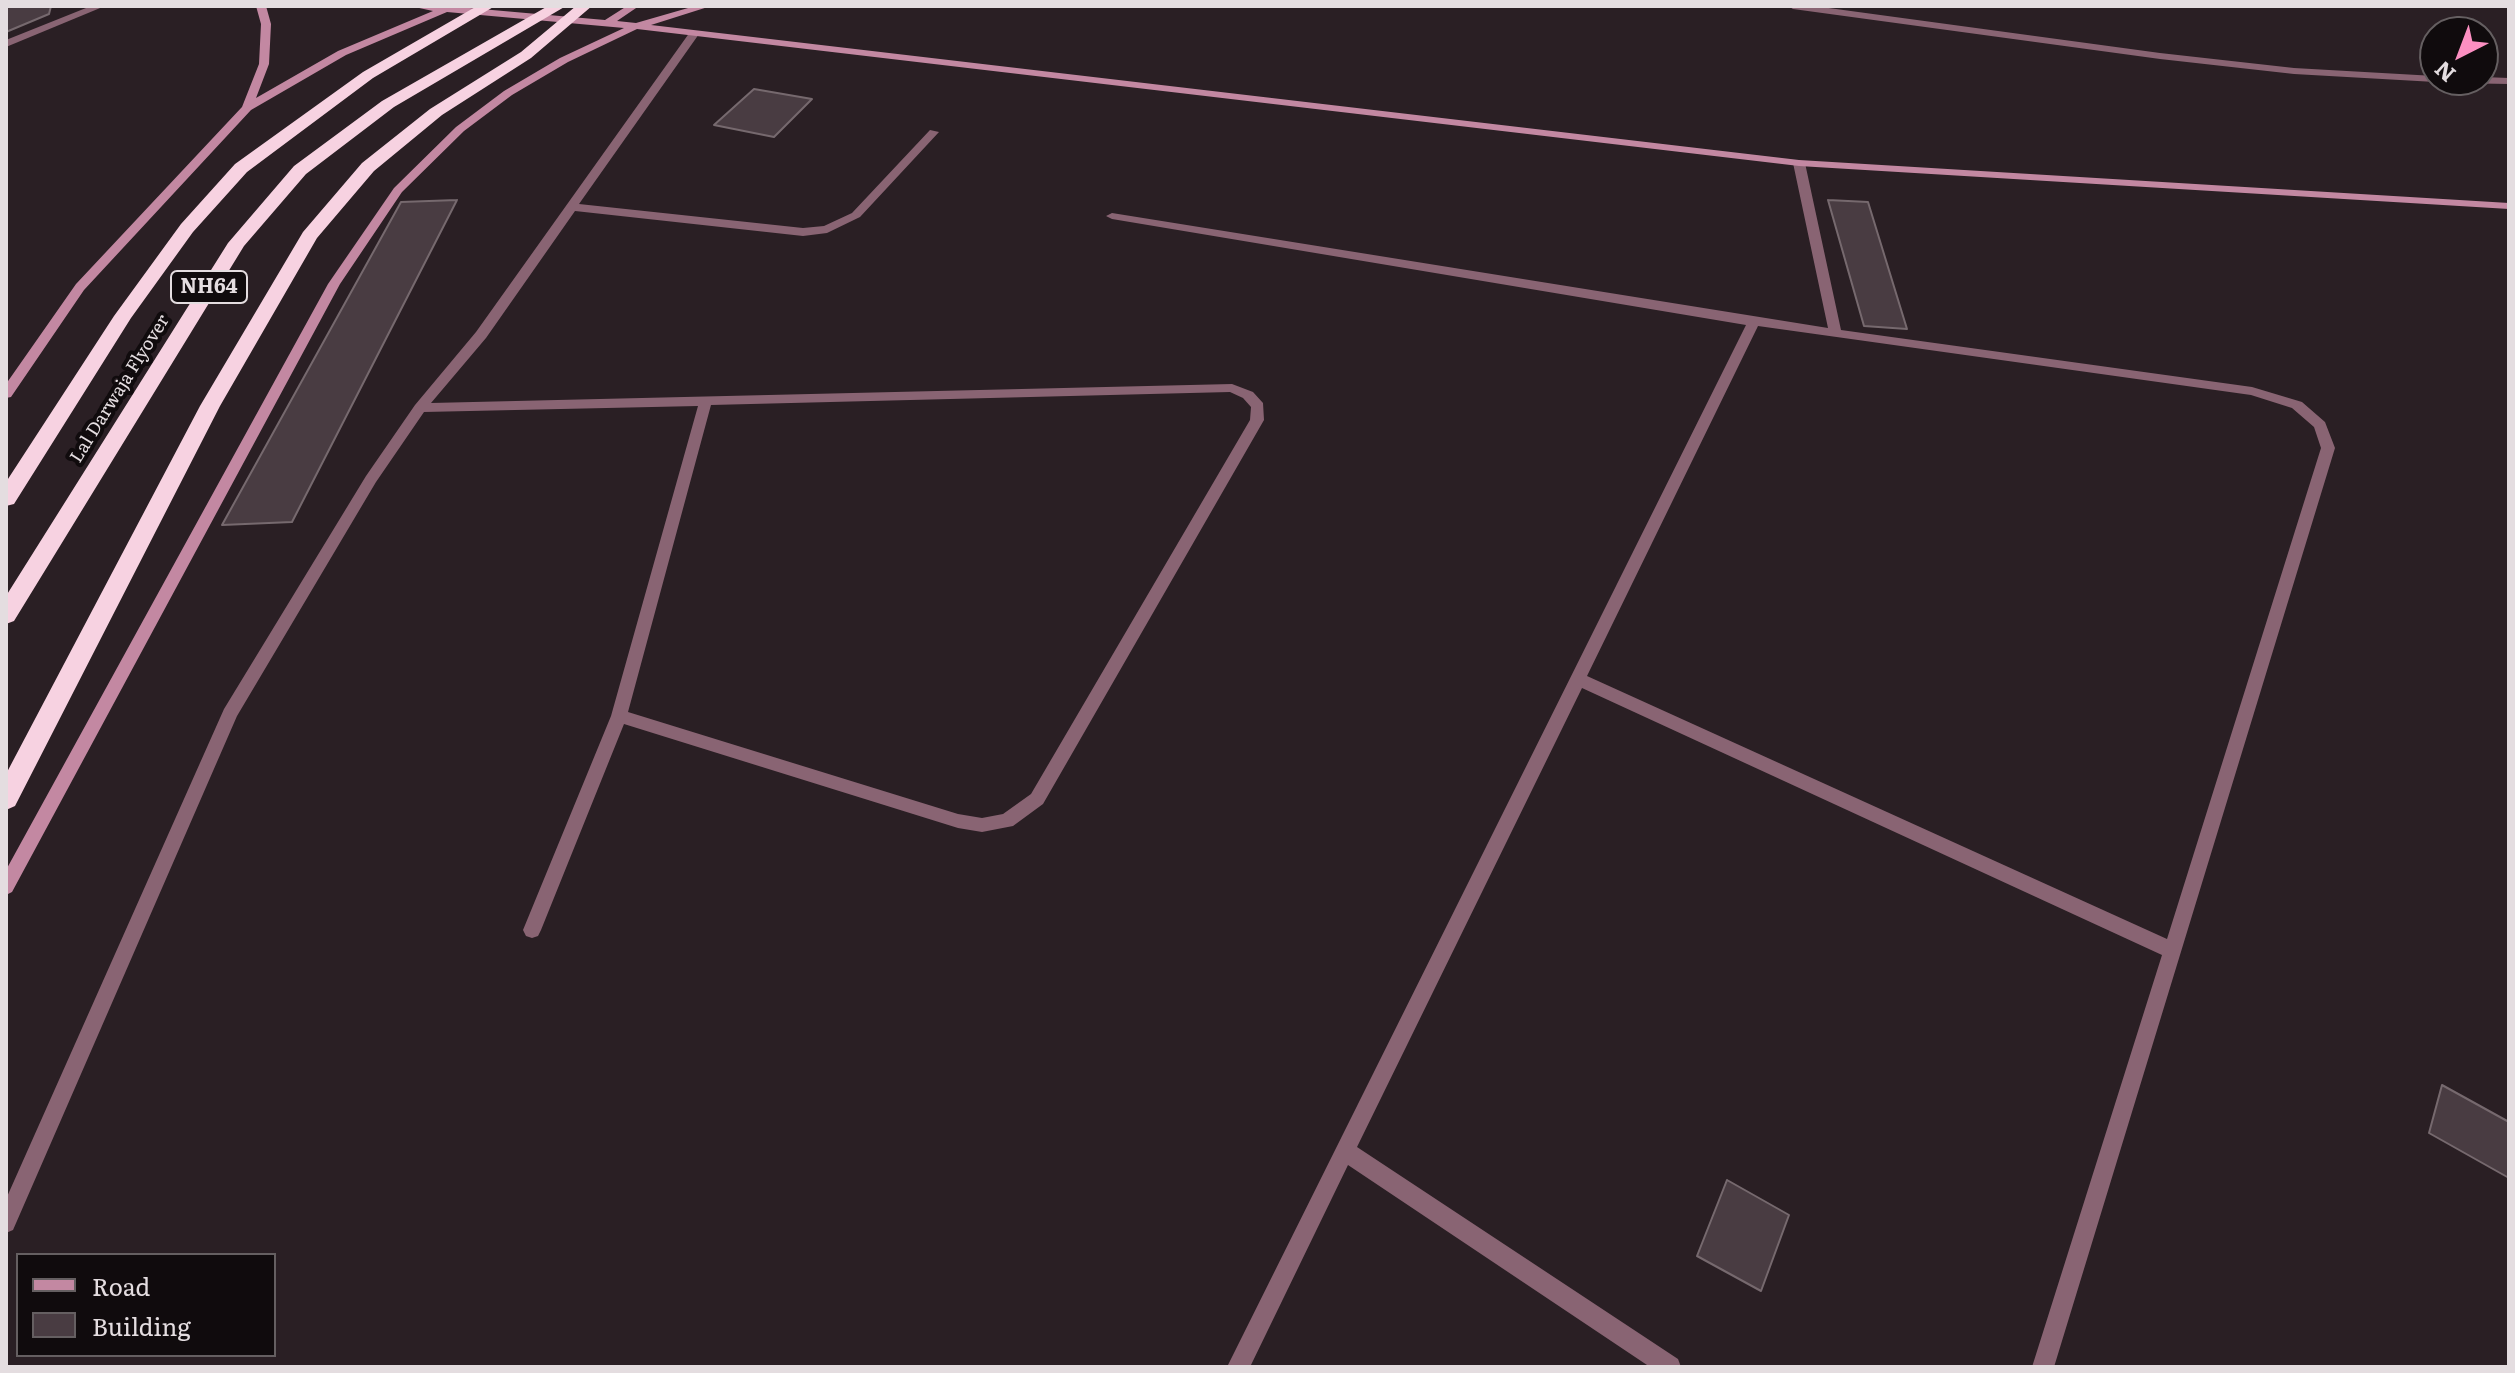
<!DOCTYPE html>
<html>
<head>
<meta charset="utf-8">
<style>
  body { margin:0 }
  #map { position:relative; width:2515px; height:1373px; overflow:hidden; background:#2a1f24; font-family:Literata,serif }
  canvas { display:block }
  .frame { position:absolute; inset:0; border:8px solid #e4dde0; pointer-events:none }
  .legend { position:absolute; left:16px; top:1253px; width:260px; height:104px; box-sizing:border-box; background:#100b0d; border:2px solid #655f61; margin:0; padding:10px 14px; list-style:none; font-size:24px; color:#e4dde0 }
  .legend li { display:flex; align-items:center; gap:16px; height:40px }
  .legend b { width:40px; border:2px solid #655f61 }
  .north { position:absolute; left:2419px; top:16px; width:80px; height:80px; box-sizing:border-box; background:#100b0d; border:2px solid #655f61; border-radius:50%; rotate:222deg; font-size:22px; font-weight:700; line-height:32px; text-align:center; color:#e4dde0 }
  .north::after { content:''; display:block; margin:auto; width:28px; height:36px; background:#fc8fc1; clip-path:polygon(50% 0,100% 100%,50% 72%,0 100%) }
</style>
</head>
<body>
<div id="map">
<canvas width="2515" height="1373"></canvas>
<div class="frame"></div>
<ul class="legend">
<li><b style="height:10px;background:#c388a2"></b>Road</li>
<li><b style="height:22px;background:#493c42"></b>Building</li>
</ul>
<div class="north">N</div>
</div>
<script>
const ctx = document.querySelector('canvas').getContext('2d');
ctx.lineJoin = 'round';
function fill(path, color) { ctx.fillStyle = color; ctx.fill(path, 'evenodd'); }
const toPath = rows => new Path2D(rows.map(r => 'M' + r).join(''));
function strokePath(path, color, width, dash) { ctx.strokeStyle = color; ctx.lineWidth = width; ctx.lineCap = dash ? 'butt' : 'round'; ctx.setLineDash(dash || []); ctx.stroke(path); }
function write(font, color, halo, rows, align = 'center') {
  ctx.font = font + ' Literata,serif'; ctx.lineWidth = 8; ctx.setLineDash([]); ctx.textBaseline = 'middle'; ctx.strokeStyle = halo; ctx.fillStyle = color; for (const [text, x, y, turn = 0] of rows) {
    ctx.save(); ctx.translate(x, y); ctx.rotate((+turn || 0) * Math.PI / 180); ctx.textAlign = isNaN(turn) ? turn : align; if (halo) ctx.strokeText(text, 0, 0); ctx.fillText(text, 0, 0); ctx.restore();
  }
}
const building = toPath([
  [6,6,51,6,49,14,6,32,6,6],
  [754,89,812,99,774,137,714,125,754,89],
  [457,200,292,522,222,525,401,202,457,200],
  [1828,200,1868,202,1907,329,1864,326,1828,200],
  [2442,1085,2509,1122,2509,1178,2429,1133,2442,1085],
  [1727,1180,1789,1215,1761,1291,1697,1256,1727,1180]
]);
fill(building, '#493c42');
strokePath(building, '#76696e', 2);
fill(toPath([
  [91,6,105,6,6,47,6,40,91,6]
]), '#896473');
fill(toPath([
  [1788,6,1814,6,2160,53,2294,68,2435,76,2435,80,2440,80,2435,82,2294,74,2160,59,1793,9,1788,6],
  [690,32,699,34,579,204,803,228,824,226,852,213,930,130,939,132,860,217,827,233,803,236,575,211,486,338,431,403,1232,384,1253,392,1263,403,1264,420,1043,804,1013,826,982,832,958,828,624,724,541,930,538,936,532,938,526,936,523,930,611,716,698,406,424,412,376,482,237,716,13,1230,6,1233,6,1199,224,709,366,476,415,405,476,332,690,32],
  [1230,392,1243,398,1251,407,1250,420,1031,794,1003,814,982,818,958,814,628,712,711,405,1230,392],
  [2483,77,2509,78,2509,84,2452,83,2447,80,2483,80,2483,77],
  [1799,160,1805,163,1841,330,2252,387,2302,402,2325,422,2335,448,2054,1367,2032,1367,2162,955,1582,688,1357,1147,1678,1359,1681,1367,1650,1367,1348,1165,1250,1367,1227,1367,1746,325,1112,219,1106,216,1112,213,1828,328,1793,163,1799,160],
  [1758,326,2251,395,2292,408,2314,427,2321,448,2167,939,1587,676,1758,326]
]), '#896473');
fill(toPath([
  [256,6,266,6,271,24,269,64,256,98,338,51,433,11,410,6,447,6,605,20,627,6,639,6,617,21,636,23,695,6,711,6,651,25,1799,160,2509,203,2509,209,1799,166,637,29,568,62,512,95,464,131,402,192,340,284,12,892,6,895,6,870,328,284,394,188,456,127,504,91,560,58,624,28,447,12,346,55,251,110,84,290,11,397,6,398,6,384,76,284,242,107,259,64,261,24,256,6]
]), '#c388a2');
fill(toPath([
  [477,6,495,6,373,78,247,172,193,232,131,318,14,504,6,506,6,482,114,316,181,224,235,164,363,72,477,6],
  [548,6,566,6,394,107,306,174,244,246,14,621,6,624,6,596,228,243,294,166,382,101,548,6],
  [576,6,592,6,531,58,442,115,374,171,317,238,220,406,15,806,6,810,6,774,200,406,303,232,362,163,430,109,521,52,576,6]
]), '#f7d2e1');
write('18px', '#e4dde0', '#100b0d', [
  ["Lal Darwaja Flyover",120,389,-58]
]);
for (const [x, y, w] of [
  [209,287,76]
]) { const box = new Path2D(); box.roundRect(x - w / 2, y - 16, w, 32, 6); ctx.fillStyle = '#100b0d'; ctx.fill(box); strokePath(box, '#e4dde0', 2); }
write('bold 20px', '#e4dde0', null, [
  ["NH64",209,287]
]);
</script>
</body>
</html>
